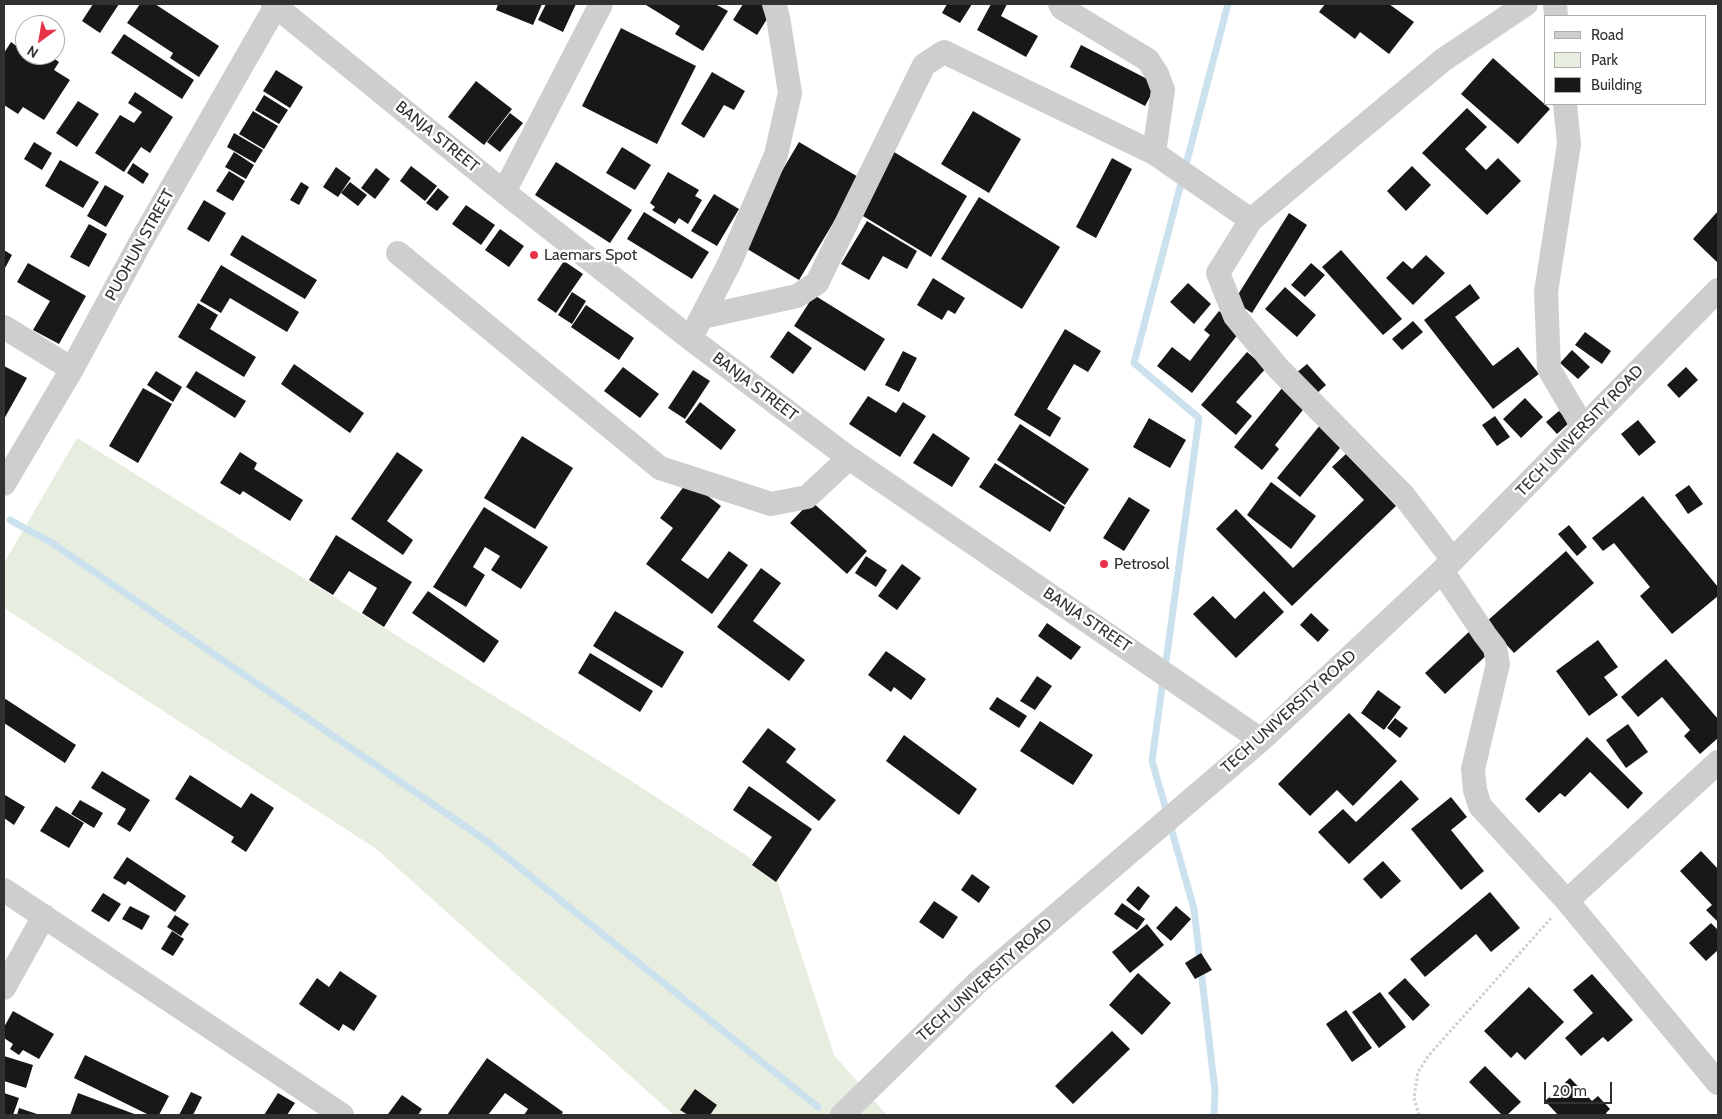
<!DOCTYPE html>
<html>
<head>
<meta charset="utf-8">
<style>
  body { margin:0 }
  #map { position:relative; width:1722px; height:1119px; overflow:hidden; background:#fff; font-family:Cabin,sans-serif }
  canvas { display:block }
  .frame { position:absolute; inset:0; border:5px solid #313131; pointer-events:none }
  .legend { position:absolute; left:1544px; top:15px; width:162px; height:90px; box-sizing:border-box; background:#fff; border:1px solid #adadad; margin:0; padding:6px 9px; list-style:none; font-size:15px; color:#313131 }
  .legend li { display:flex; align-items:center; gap:10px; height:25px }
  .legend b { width:25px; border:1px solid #adadad }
  .north { position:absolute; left:15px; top:15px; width:50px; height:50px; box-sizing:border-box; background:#fff; border:1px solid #adadad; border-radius:50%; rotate:212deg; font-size:14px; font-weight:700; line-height:20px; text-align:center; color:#313131 }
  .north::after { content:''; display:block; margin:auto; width:18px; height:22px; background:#e93147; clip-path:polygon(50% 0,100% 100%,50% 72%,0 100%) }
  .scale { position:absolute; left:1544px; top:1082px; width:68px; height:22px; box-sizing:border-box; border:2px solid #313131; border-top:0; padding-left:6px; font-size:15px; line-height:18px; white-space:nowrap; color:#313131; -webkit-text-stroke:4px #fff; paint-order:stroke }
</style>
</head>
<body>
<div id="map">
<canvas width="1722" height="1119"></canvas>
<div class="frame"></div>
<ul class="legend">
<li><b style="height:6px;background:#cecece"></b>Road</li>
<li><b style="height:14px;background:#e8eedf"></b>Park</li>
<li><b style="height:14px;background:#181818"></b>Building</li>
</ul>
<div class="north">N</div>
<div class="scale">20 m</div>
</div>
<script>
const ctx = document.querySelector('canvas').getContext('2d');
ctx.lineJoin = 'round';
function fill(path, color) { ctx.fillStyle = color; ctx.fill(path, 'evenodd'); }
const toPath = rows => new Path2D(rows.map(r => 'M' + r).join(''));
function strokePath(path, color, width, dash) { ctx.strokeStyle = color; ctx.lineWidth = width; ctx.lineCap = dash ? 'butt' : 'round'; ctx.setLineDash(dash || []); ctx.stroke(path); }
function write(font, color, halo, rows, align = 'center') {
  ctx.font = font + ' Cabin,sans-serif'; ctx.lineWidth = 5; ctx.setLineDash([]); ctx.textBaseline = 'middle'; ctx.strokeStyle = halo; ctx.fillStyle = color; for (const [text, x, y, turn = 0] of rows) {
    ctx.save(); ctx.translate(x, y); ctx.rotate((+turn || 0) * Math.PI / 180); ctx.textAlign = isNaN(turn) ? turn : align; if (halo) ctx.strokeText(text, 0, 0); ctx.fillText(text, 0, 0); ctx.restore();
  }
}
fill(toPath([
  [77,438,622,775,775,874,834,1055,887,1115,674,1115,375,848,4,608,4,563]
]), '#e8eedf');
strokePath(toPath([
  [10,520,52,543,488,842,818,1107],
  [1165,669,1199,418,1134,363,1228,4],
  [1163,680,1152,761,1167,813],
  [1170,824,1194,909,1215,1091,1214,1115]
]), '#cbe2ee', 7);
fill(toPath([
  [93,4,119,4,100,33,82,21],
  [140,4,155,4,219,46,199,77,170,58,173,53,127,23],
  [498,4,542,4,533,25,496,10],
  [546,4,576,4,563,32,538,20],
  [647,4,715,4,728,11,703,51,675,34,680,26,646,5],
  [743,4,761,4,772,11,757,35,733,20],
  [947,4,972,4,960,23,942,13],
  [991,4,1007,4,1001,16,1038,36,1026,57,977,30],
  [1325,4,1389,4,1414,22,1389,54,1360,32,1355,39,1319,12],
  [621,28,696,66,657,144,582,106],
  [124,34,194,80,182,99,111,53],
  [25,39,25,55,49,55,59,62,54,70,70,80,44,120,23,107,18,114,4,105,4,53,11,42,19,48],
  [1081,45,1157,84,1145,106,1070,67],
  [1493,58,1550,109,1518,144,1461,94],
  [276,70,303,87,290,108,263,91],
  [712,72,745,91,734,110,724,105,704,138,681,124],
  [476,81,512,109,484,145,448,117],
  [135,92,173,117,150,153,141,147,124,172,95,153,120,115,134,123,142,112,128,103],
  [264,95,288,110,279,124,255,110],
  [78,101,99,114,77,147,56,133],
  [1467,108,1487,127,1465,149,1486,170,1498,158,1521,181,1487,215,1422,153],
  [253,111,278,126,264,149,239,134],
  [973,111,1021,139,989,193,941,164],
  [510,113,523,123,500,152,487,142],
  [234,133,263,150,255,163,227,147],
  [34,142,52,153,42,170,24,159],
  [799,142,860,178,799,280,739,244],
  [622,147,651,165,635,190,606,173],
  [234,152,254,165,246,179,225,167],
  [894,152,967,196,931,257,858,213],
  [1112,158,1132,169,1096,238,1076,227],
  [60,160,99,182,83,208,45,186],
  [556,162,632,210,610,243,535,195],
  [133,163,149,174,143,184,127,173],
  [411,166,437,186,425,201,400,181],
  [1412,166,1431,185,1406,211,1387,191],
  [336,167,351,178,338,197,323,187],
  [376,168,390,179,375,199,361,188],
  [229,171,245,181,233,201,216,191],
  [668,172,699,190,695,196,702,200,688,224,679,218,675,224,652,210,655,207,650,203],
  [301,182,309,187,299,205,290,200],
  [350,182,367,195,358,206,341,193],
  [105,185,124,196,106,227,87,216],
  [438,188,449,197,437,211,426,203],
  [714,194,739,209,717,246,691,231],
  [979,197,1060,247,1022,309,941,259],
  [204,200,226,213,209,242,187,229],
  [466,205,495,225,481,245,452,224],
  [1718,211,1718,263,1693,239],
  [644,212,709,252,692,279,627,239],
  [1289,213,1307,225,1252,313,1234,301],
  [867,221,917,251,907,269,883,256,869,280,841,264],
  [89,224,107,234,89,267,70,257],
  [500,229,524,246,509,267,485,250],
  [242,235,317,280,305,299,230,255],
  [4,250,12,255,4,270],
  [1341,250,1402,319,1383,335,1322,267],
  [1426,255,1445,273,1413,305,1386,278,1403,261,1412,269],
  [564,261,583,274,556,313,537,300],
  [28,263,86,296,59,344,33,330,50,301,17,282],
  [1311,263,1325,275,1305,297,1291,285],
  [221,265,299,312,287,332,230,298,221,313,200,301],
  [933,278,965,298,955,314,948,310,942,320,917,305],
  [1188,283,1211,304,1194,324,1170,302],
  [1470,284,1480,298,1455,317,1493,366,1518,347,1539,374,1493,409,1424,320],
  [1285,287,1316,315,1297,337,1265,309],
  [572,292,586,301,572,324,558,315],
  [814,295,885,339,865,371,794,326],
  [198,303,218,315,210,329,256,357,244,377,178,337],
  [586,305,634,338,619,360,571,327],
  [1219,311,1242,329,1192,393,1157,366,1172,347,1190,361,1210,335,1204,330],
  [1413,321,1423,332,1402,350,1392,339],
  [1065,329,1101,351,1088,372,1074,364,1047,409,1061,418,1050,437,1014,415],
  [788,331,812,348,793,374,770,357],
  [1585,332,1611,351,1602,364,1575,345],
  [1572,350,1590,367,1578,379,1560,363],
  [903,351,917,358,899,392,885,385],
  [1247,352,1266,368,1236,402,1252,416,1236,435,1201,405],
  [294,364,364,413,350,433,281,384],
  [1307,364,1326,385,1314,396,1295,374],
  [4,366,27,378,4,419],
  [623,367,659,394,640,418,604,391],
  [1686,367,1698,380,1679,398,1667,385],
  [693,370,710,381,685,419,668,408],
  [156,371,182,387,173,402,147,385],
  [196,371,246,401,235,418,186,387],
  [1283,387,1306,406,1275,445,1279,449,1262,470,1234,447],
  [143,388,172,404,138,463,109,446],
  [868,396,896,413,903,402,926,416,900,457,849,424],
  [1525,398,1543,417,1521,438,1503,419],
  [700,402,736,430,721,450,685,422],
  [1559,411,1570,422,1557,434,1546,422],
  [1495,416,1510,437,1497,446,1482,425],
  [1149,418,1186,440,1170,468,1133,447],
  [1638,420,1656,442,1639,456,1621,434],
  [1020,424,1089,469,1065,505,997,460],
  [1321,424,1344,443,1300,497,1277,478],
  [933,433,970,458,952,487,913,463],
  [522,436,573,468,535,529,484,498],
  [240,452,257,463,254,469,303,500,290,521,243,491,240,495,220,483],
  [397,452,423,470,387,521,413,540,403,555,351,519],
  [1346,454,1396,506,1292,606,1216,529,1236,509,1293,568,1364,500,1332,467],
  [995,463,1065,507,1050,532,979,487],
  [688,481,721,506,681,560,708,579,729,551,748,565,712,614,646,564,673,528,660,518],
  [1271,482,1316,516,1291,549,1247,515],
  [1689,485,1703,504,1688,514,1675,495],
  [1643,496,1718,587,1718,596,1672,634,1640,596,1650,587,1614,543,1603,551,1592,538],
  [1129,497,1150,510,1124,551,1103,538],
  [811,501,867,551,847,574,790,523],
  [484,507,548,547,521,589,491,570,500,556,485,547,473,567,485,575,466,607,433,587],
  [1569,525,1587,547,1577,556,1558,534],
  [336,535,412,582,384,627,362,613,377,588,349,571,333,595,309,580],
  [1566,551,1594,583,1514,653,1486,622],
  [866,556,887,570,876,587,855,573],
  [902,564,921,578,897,610,878,596],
  [761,568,781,583,753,621,805,660,789,681,717,627],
  [428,591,499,641,484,663,412,613],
  [1264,591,1284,612,1236,658,1193,614,1213,596,1235,619],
  [615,611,684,652,662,688,593,646],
  [1311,613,1329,630,1318,642,1300,625],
  [1047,623,1081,647,1071,660,1038,636],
  [1471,630,1491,651,1445,694,1425,673],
  [1598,640,1618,667,1604,677,1618,695,1589,716,1556,671],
  [886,651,926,679,911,700,894,687,891,692,868,675],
  [590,653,653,691,640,712,578,673],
  [1666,659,1718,719,1718,738,1700,754,1684,736,1690,730,1662,697,1638,717,1621,697],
  [1037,676,1052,686,1035,710,1020,701],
  [1378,690,1401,707,1384,730,1361,713],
  [997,697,1027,716,1019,728,989,709],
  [4,698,76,745,65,763,4,723],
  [1349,713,1397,761,1353,806,1337,790,1310,816,1278,784],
  [1395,718,1408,728,1400,738,1387,728],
  [1040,721,1093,755,1073,785,1020,751],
  [1628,724,1648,752,1626,768,1606,740],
  [768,728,796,749,786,762,836,800,819,821,742,762],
  [904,735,977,789,959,815,886,761],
  [1587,737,1643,793,1628,809,1590,772,1565,797,1560,793,1539,813,1525,799],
  [102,771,150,800,130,832,117,824,126,809,91,788],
  [190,775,241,808,251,793,274,808,246,852,231,842,234,837,175,799],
  [1401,780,1419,799,1349,864,1318,832,1343,809,1356,822],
  [749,786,812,829,776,882,752,865,772,837,733,810],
  [5,795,25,807,14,825,4,818,4,797],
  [1451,797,1467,817,1451,830,1484,871,1461,890,1411,829],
  [80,800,103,813,94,828,71,814],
  [56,806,84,823,69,848,40,831],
  [1701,851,1718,869,1718,922,1706,910,1712,905,1680,871],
  [127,857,186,896,175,912,128,881,125,885,113,878],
  [1383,861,1401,881,1381,899,1363,879],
  [972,874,990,887,979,903,961,890],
  [1138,886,1150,896,1139,911,1126,900],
  [1490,892,1520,928,1491,952,1476,934,1425,977,1410,959],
  [103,893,121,904,109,922,91,911],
  [934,901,958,917,943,939,919,922],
  [1122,903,1145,919,1137,930,1114,914],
  [130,906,150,916,142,930,122,919],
  [1176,906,1191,919,1171,941,1156,928],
  [175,915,189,924,181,936,167,927],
  [1711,923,1718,930,1718,950,1706,961,1689,943],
  [1147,924,1164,945,1130,973,1112,952],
  [172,931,184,939,173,956,161,949],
  [1201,953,1212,970,1195,979,1185,963],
  [340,971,377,996,354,1031,343,1024,339,1031,299,1004,317,978,329,987],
  [1138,973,1171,1003,1142,1035,1109,1005],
  [1592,974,1633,1020,1608,1042,1603,1037,1581,1056,1565,1038,1593,1013,1573,990],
  [1405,978,1430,1005,1413,1021,1388,993],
  [1529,987,1564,1022,1525,1060,1517,1052,1511,1058,1484,1031],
  [1380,992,1406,1027,1379,1048,1352,1012],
  [1346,1010,1372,1048,1352,1062,1326,1024],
  [13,1011,54,1034,39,1059,23,1050,19,1055,10,1049,13,1044,4,1038,4,1027],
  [1112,1031,1130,1049,1073,1104,1055,1086],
  [85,1055,169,1096,159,1115,149,1115,74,1078],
  [4,1056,33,1065,26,1088,4,1081],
  [487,1058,563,1112,561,1115,524,1115,528,1109,505,1093,488,1115,447,1115],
  [1485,1066,1521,1102,1507,1115,1502,1115,1469,1082],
  [1570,1078,1592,1101,1598,1096,1610,1109,1606,1113,1607,1115,1558,1115,1545,1101],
  [695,1089,717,1105,710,1115,688,1115,680,1110],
  [191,1092,202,1097,193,1115,179,1115],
  [4,1093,19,1098,13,1115,4,1115],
  [78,1093,137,1115,70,1115],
  [278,1093,295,1103,287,1115,264,1115],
  [402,1095,422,1109,418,1115,388,1114],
  [19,1108,40,1115,17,1115]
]), '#181818');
strokePath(toPath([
  [1419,1115,1414,1098,1418,1072,1429,1055,1552,917]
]), '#cecece', 3, [2.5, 2.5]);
strokePath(toPath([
  [273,4,504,192,691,339,849,458,1261,740],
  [1060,4,1062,8,1148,60,1157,74,1163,90,1154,153],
  [1555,4,1556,16],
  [1565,104,1569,144,1546,292,1549,369,1583,427],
  [504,192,601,4],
  [1251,220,1218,273,1235,316,1278,368,1404,496,1453,560],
  [398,253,660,468,771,504,807,497,849,458],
  [702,317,797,296,817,283,924,65,944,52,1154,153,1251,220,1443,60,1526,4],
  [697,326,730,262,776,155,790,93,778,17,774,4],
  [4,327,72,369],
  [4,484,72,369,139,245,277,4],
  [1442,571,1485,635,1495,648,1498,664,1473,769,1475,790,1480,806,1567,901,1718,1083],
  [4,890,342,1115],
  [1567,901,1718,762],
  [4,988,44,916],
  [842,1115,978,982,1261,740,1442,571,1718,290]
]), '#cecece', 24);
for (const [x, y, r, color] of [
  [534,255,5,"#e93147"],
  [1104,564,5,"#e93147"]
]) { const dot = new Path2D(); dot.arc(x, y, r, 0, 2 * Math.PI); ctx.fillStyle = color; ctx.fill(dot); strokePath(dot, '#fff', 2); }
write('16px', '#313131', '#fff', [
  ["BANJA STREET",437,137,39],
  ["PUOHUN STREET",140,245,-61],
  ["BANJA STREET",755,387,37],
  ["TECH UNIVERSITY ROAD",1580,431,-46],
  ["BANJA STREET",1087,620,34],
  ["TECH UNIVERSITY ROAD",1289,712,-42],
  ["TECH UNIVERSITY ROAD",985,980,-42]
]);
write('16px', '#313131', '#fff', [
  ["Laemars Spot",544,255],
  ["Petrosol",1114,564]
], 'left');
</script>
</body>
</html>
